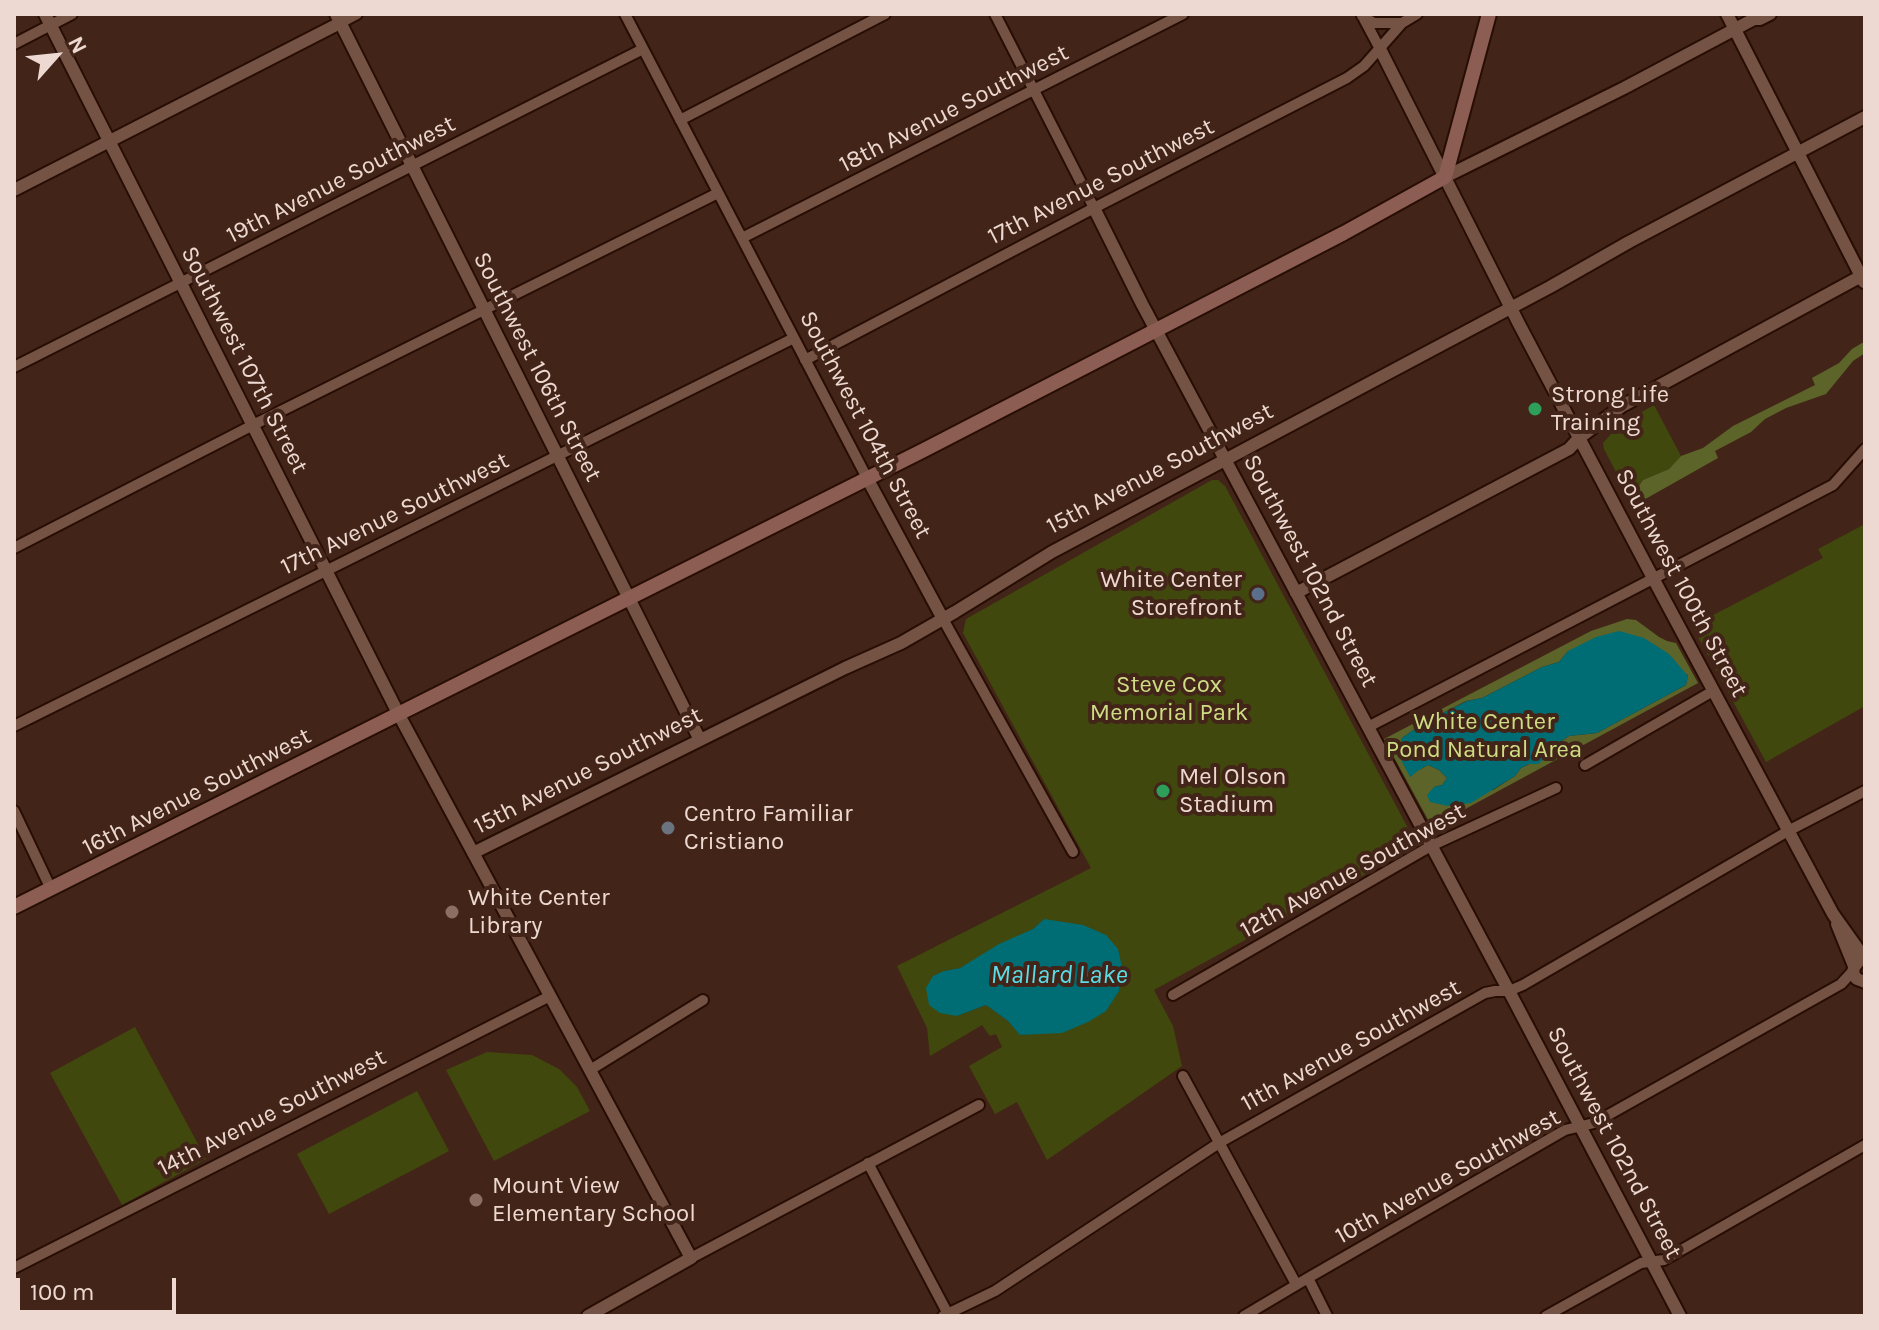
<!DOCTYPE html>
<html>
<head>
<meta charset="utf-8">
<style>
  body { margin:0 }
  #map { position:relative; width:1879px; height:1330px; overflow:hidden; background:#422518; font-family:Karla,sans-serif }
  canvas { display:block }
  .frame { position:absolute; inset:0; border:16px solid #edd9d1; pointer-events:none }
  .north { position:absolute; left:16px; top:16px; width:80px; height:80px; -webkit-text-stroke:6px #422518; paint-order:stroke; rotate:63deg; font-size:22px; font-weight:700; line-height:32px; text-align:center; color:#edd9d1 }
  .north::after { content:''; display:block; margin:auto; width:28px; height:36px; background:#edd9d1; clip-path:polygon(50% 0,100% 100%,50% 72%,0 100%) }
  .scale { position:absolute; left:16px; top:1278px; width:160px; height:36px; box-sizing:border-box; border:4px solid #edd9d1; border-top:0; padding-left:10px; font-size:24px; line-height:28px; white-space:nowrap; color:#edd9d1; -webkit-text-stroke:6px #422518; paint-order:stroke }
</style>
</head>
<body>
<div id="map">
<canvas width="1879" height="1330"></canvas>
<div class="frame"></div>
<div class="north">N</div>
<div class="scale">100 m</div>
</div>
<script>
const ctx = document.querySelector('canvas').getContext('2d');
ctx.lineJoin = 'round';
function fill(path, color) { ctx.fillStyle = color; ctx.fill(path, 'evenodd'); }
const toPath = rows => new Path2D(rows.map(r => 'M' + r).join(''));
function strokePath(path, color, width, dash) { ctx.strokeStyle = color; ctx.lineWidth = width; ctx.lineCap = dash ? 'butt' : 'round'; ctx.setLineDash(dash || []); ctx.stroke(path); }
function write(font, color, halo, rows, align = 'center') {
  ctx.font = font + ' Karla,sans-serif'; ctx.lineWidth = 8; ctx.setLineDash([]); ctx.textBaseline = 'middle'; ctx.strokeStyle = halo; ctx.fillStyle = color; for (const [text, x, y, turn = 0] of rows) {
    ctx.save(); ctx.translate(x, y); ctx.rotate((+turn || 0) * Math.PI / 180); ctx.textAlign = isNaN(turn) ? turn : align; if (halo) ctx.strokeText(text, 0, 0); ctx.fillText(text, 0, 0); ctx.restore();
  }
}
fill(toPath([
  [1654,405,1681,456,1669,469,1643,480,1630,499,1604,449,1603,443,1619,425],
  [1212,480,1218,480,1225,486,1416,843,1411,849,1154,990,1173,1026,1182,1066,1047,1160,1017,1102,995,1114,969,1066,1002,1047,996,1034,990,1036,982,1025,930,1056,927,1028,897,966,1091,868,963,633,966,619],
  [1044,919,1041,1033,1021,1035,1008,1021,986,1005,957,1016,944,971,960,968,1033,929],
  [1865,524,1865,706,1766,762,1692,626,1823,558,1818,549],
  [135,1027,206,1159,122,1205,50,1073],
  [487,1052,532,1055,559,1069,577,1087,590,1111,494,1161,446,1070],
  [417,1091,449,1151,329,1214,297,1154]
]), '#41480d');
fill(toPath([
  [1862,343,1865,343,1865,353,1853,361,1826,394,1786,408,1765,419,1751,432,1715,451,1718,458,1633,506,1630,499,1643,480,1669,469,1681,456,1703,448,1733,426,1815,385,1812,378,1839,363,1852,349],
  [1627,619,1636,620,1659,637,1667,641,1676,643,1698,683,1432,827,1384,739,1591,631],
  [1568,651,1688,675,1686,685,1597,733,1569,736,1557,744,1549,755,1521,768,1515,776,1493,790,1434,787,1442,785,1447,778,1439,770,1428,765,1419,770,1398,754,1402,738,1423,723,1466,701,1482,698,1542,667,1559,662]
]), '#5c6429');
fill(toPath([
  [1619,631,1644,638,1669,654,1688,676,1686,685,1597,733,1569,736,1557,744,1549,755,1538,764,1529,764,1521,768,1515,776,1471,803,1448,806,1430,802,1427,795,1434,787,1442,785,1447,778,1439,770,1428,765,1419,770,1410,777,1398,754,1402,738,1423,723,1467,701,1482,698,1542,667,1559,662,1568,651,1596,637],
  [1044,919,1083,925,1106,935,1118,949,1122,967,1119,991,1106,1011,1088,1022,1062,1033,1020,1035,1008,1021,986,1005,957,1016,940,1013,929,1005,926,988,933,976,944,971,960,968,999,944,1033,929]
]), '#006c73');
const minor = toPath([
  [625,14,867,478],
  [995,14,1094,208],
  [1362,16,1374,23,1402,23],
  [1364,19,1380,49],
  [340,23,357,14],
  [14,44,72,14],
  [680,120,885,14],
  [742,238,1183,14],
  [805,360,1094,208,1347,78,1364,66,1402,23,1417,14],
  [14,367,643,49],
  [14,548,253,425,718,193],
  [943,619,1073,852],
  [14,726,794,338],
  [1368,727,1833,485,1865,449],
  [1585,765,1713,691],
  [14,811,51,889],
  [1173,995,1431,846,1556,788],
  [590,1070,703,1000],
  [1183,1076,1296,1284],
  [868,1163,949,1316],
  [691,1258,979,1105],
  [14,1268,550,996],
  [1308,1278,1327,1316],
  [943,1316,995,1291,1219,1143,1485,993,1495,991,1509,991,1523,985,1788,831,1865,791],
  [1244,1316,1308,1278,1565,1130,1594,1123,1841,984,1853,971],
  [1546,1316,1641,1263,1664,1260,1865,1145]
]);
const tertiary = toPath([
  [45,14,399,715,691,1258,588,1316],
  [336,14,700,740],
  [1727,14,1864,282],
  [1380,49,1519,324,1653,578,1833,914,1865,959],
  [1445,177,1624,88,1754,19,1760,19,1770,14],
  [14,190,340,23],
  [1094,208,1142,304,1509,991,1680,1316],
  [867,478,943,619],
  [1296,593,1569,449,1579,438,1622,406,1865,274],
  [473,853,845,668,901,643,955,612,1052,552,1550,287,1629,242,1865,117],
  [1837,924,1854,966],
  [1858,962,1854,967,1853,974,1857,979,1865,982]
]);
const secondary = toPath([
  [14,907,924,450,1344,233,1445,177,1489,14]
]);
strokePath(minor, '#280d03', 14);
strokePath(tertiary, '#280d03', 16);
strokePath(secondary, '#280d03', 18);
strokePath(minor, '#745345', 10);
strokePath(tertiary, '#745345', 12);
strokePath(secondary, '#8b5d53', 14);
for (const [x, y, r, color] of [
  [1535,409,8,"#2e9e5b"],
  [1258,594,8,"#5c6f8a"],
  [1163,791,8,"#2e9e5b"],
  [668,828,8,"#6b7280"],
  [452,912,8,"#8d6e63"],
  [476,1200,8,"#8d6e63"]
]) { const dot = new Path2D(); dot.arc(x, y, r, 0, 2 * Math.PI); ctx.fillStyle = color; ctx.fill(dot); strokePath(dot, '#422518', 3); }
write('24px', '#edd9d1', '#422518', [
  ["18th Avenue Southwest",954,109,-27],
  ["19th Avenue Southwest",341,180,-27],
  ["17th Avenue Southwest",1101,182,-27],
  ["Southwest 107th Street",244,360,63],
  ["Southwest 106th Street",537,367,63],
  ["Southwest 104th Street",865,425,62],
  ["15th Avenue Southwest",1160,469,-28],
  ["17th Avenue Southwest",395,514,-26],
  ["Southwest 102nd Street",1310,571,62],
  ["Southwest 100th Street",1681,583,62],
  ["15th Avenue Southwest",588,771,-27],
  ["16th Avenue Southwest",197,792,-27],
  ["12th Avenue Southwest",1353,871,-29],
  ["11th Avenue Southwest",1351,1046,-29],
  ["14th Avenue Southwest",272,1113,-27],
  ["Southwest 102nd Street",1614,1143,62],
  ["10th Avenue Southwest",1448,1177,-29]
]);
write('24px', '#edd9d1', '#422518', [
  ["Strong Life",1551,395],
  ["Training",1551,423],
  ["White Center",1242,580,"right"],
  ["Storefront",1242,608,"right"],
  ["Mel Olson",1179,777],
  ["Stadium",1179,805],
  ["Centro Familiar",684,814],
  ["Cristiano",684,842],
  ["White Center",468,898],
  ["Library",468,926],
  ["Mount View",492,1186],
  ["Elementary School",492,1214]
], 'left');
write('24px', '#cedc84', '#422518', [
  ["Steve Cox",1169,685],
  ["Memorial Park",1169,713],
  ["White Center",1484,722],
  ["Pond Natural Area",1484,750]
]);
write('italic 26px', '#5cdce6', '#422518', [
  ["Mallard Lake",1059,976]
]);
</script>
</body>
</html>
